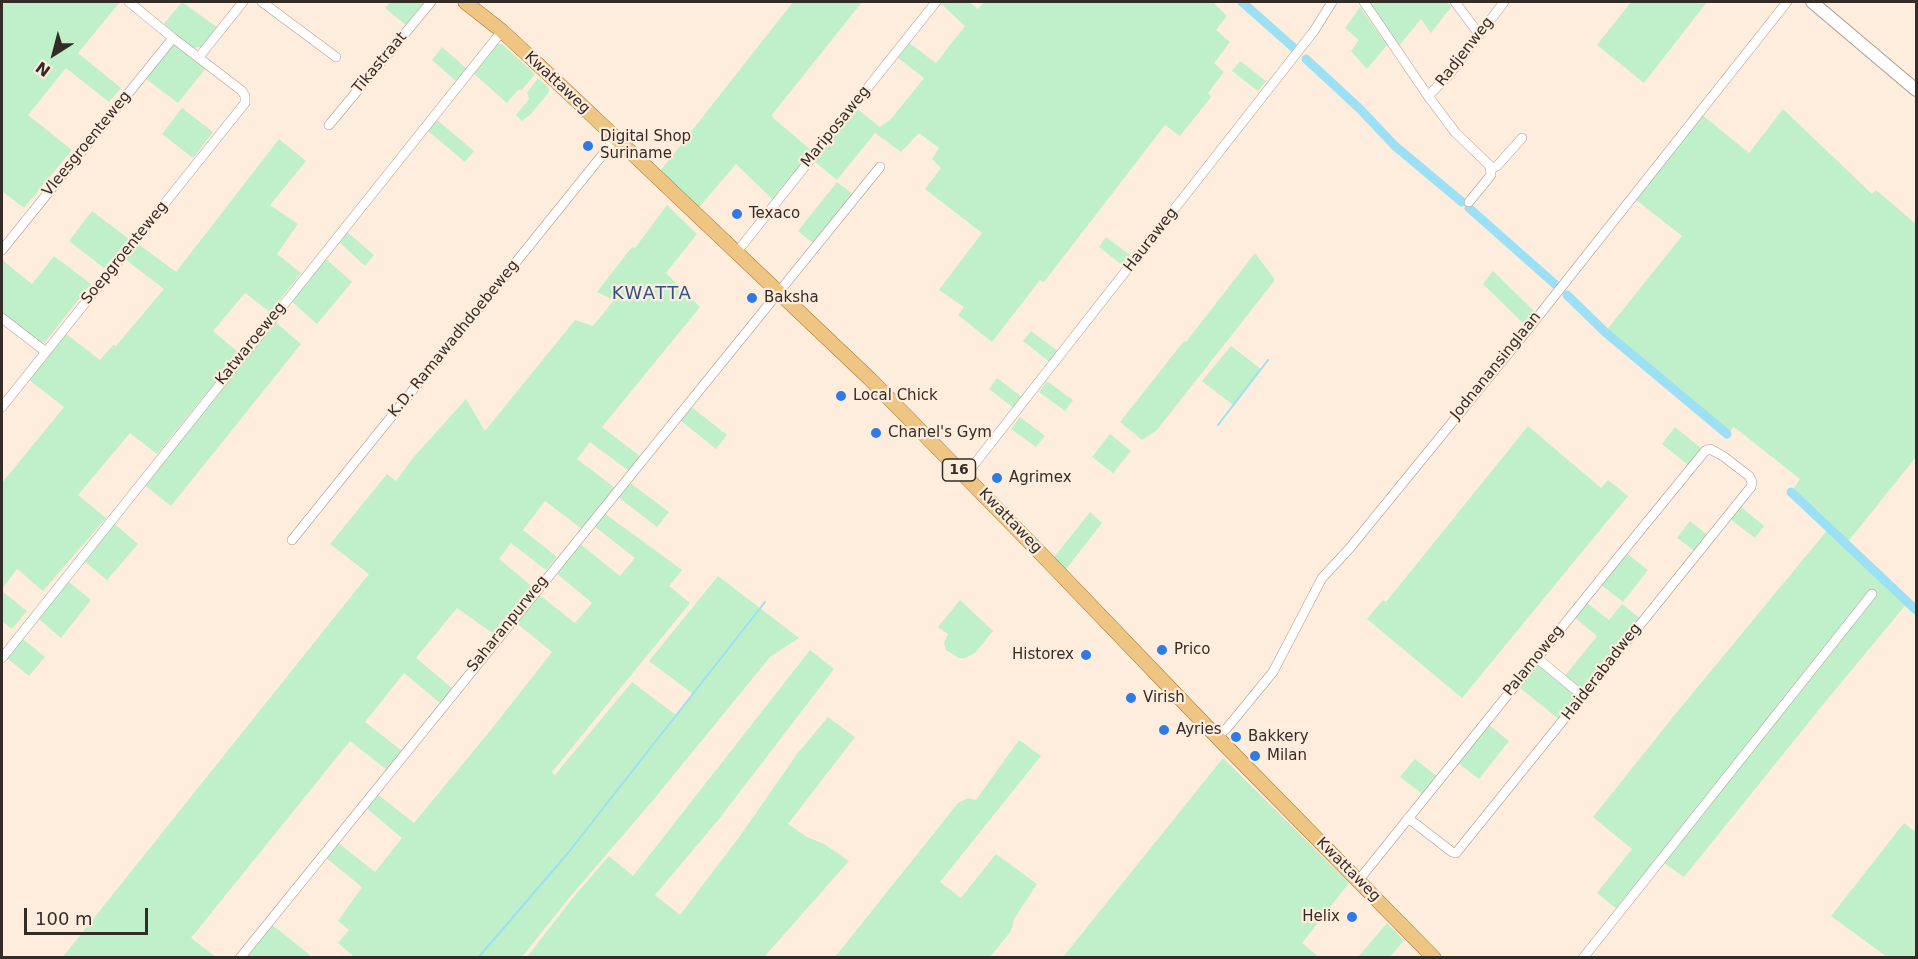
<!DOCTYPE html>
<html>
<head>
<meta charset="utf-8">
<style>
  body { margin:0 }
  #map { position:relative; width:1918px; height:959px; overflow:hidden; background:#feecdc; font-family:"DejaVu Sans",sans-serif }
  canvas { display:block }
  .frame { position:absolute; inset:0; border:3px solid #342d27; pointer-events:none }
  .north { position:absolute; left:24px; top:24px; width:60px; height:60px; -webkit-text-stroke:4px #feecdc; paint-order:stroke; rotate:216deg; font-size:16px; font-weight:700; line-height:24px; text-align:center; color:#342d27 }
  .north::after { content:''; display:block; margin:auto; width:21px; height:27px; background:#342d27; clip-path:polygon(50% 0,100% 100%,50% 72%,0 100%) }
  .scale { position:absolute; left:24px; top:908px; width:124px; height:27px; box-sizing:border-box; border:3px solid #342d27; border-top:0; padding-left:8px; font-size:18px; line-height:21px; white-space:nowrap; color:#342d27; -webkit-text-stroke:4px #feecdc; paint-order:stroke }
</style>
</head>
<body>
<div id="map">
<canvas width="1918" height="959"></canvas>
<div class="frame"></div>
<div class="north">N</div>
<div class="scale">100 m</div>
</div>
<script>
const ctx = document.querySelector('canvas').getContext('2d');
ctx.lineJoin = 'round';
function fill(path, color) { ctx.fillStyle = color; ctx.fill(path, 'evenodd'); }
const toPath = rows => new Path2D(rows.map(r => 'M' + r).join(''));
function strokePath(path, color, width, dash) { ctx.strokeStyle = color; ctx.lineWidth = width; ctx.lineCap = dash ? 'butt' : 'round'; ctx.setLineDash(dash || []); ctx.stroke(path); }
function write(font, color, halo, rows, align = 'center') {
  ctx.font = font + ' "DejaVu Sans",sans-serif'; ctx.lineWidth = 4.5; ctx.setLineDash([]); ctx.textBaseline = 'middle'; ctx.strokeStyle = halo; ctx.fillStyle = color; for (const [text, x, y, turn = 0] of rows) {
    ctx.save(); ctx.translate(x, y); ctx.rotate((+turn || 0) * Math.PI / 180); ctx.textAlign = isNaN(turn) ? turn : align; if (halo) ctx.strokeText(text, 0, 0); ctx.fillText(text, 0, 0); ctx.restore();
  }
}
fill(toPath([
  [2,2,120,2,78,53,121,88,109,102,66,68,28,115,72,150,24,208,2,191],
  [182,2,218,28,201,47,193,48,163,25],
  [391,2,426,2,407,26,385,8],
  [793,2,862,2,771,116,812,151,773,200,736,164,695,212,657,175],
  [939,2,969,2,978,9,984,2,1213,2,1227,16,1216,30,1230,42,1214,63,1224,72,1208,93,1211,97,1180,136,1165,125,1044,282,1040,280,992,342,958,315,964,307,939,290,982,233,925,189,941,168,932,159,939,148,919,133,901,152,875,133,837,180,814,161,856,108,880,127,891,119,924,78,897,57,908,42,936,63,965,26],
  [1367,2,1447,2,1451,7,1431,33,1421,19,1399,46],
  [1631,2,1707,2,1644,83,1597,45],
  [1360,7,1387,45,1367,69,1351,51,1359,40,1345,28],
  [172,42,206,68,178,103,141,75],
  [498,44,502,44,535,74,522,90,518,90,507,103,472,72,493,47],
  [442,47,467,69,457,82,432,60],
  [1240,61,1266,81,1258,91,1232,71],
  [538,78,549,88,549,92,531,114,522,121,516,115,529,99,527,93],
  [182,108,213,132,193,158,162,134],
  [1783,109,1872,194,1876,190,1916,224,1916,457,1846,544,1908,602,1826,701,1684,877,1658,859,1618,910,1597,893,1632,849,1593,817,1673,717,1829,528,1791,492,1800,479,1734,427,1727,434,1605,332,1682,236,1635,199,1701,114,1749,153],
  [437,120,474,151,465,162,428,131],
  [279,139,306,161,270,205,298,224,277,254,301,273,270,312,245,293,213,331,239,353,157,454,130,433,78,495,106,518,43,591,17,569,2,589,2,483,64,407,24,376,61,330,100,360,113,345,116,346,164,289,125,259,137,243,176,272],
  [837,182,854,195,814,244,798,231],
  [667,205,697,234,666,273,700,307,602,427,641,457,629,471,590,442,577,459,615,488,582,529,545,501,523,530,557,557,546,570,511,543,499,559,534,588,495,635,457,608,416,658,452,688,440,703,404,673,365,722,402,751,387,770,350,741,191,938,216,957,62,958,369,574,330,544,387,474,396,481,413,458,466,399,485,431,575,320,593,326,614,300,597,292,632,247,635,248],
  [92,211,129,239,104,268,69,241],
  [346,231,374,255,365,266,338,241],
  [1106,237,1130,255,1122,265,1099,247],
  [1255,253,1275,280,1157,430,1142,440,1120,422,1184,341,1186,342],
  [54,256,91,284,45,342,42,342,37,341,2,312,2,260,32,284],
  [325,258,352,282,317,324,290,300],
  [1493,271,1535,312,1525,325,1483,284],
  [273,320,301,344,171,506,142,483],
  [1031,331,1059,352,1051,363,1023,341],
  [1231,346,1261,369,1233,405,1202,381],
  [997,378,1022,397,1014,408,989,389],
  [1047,381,1073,400,1065,411,1039,392],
  [690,406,727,435,716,449,680,420],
  [1020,417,1045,436,1036,447,1011,429],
  [1528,426,1601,488,1608,480,1628,496,1462,698,1367,619,1383,600,1386,602],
  [1675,427,1701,448,1688,465,1662,444],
  [1110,434,1131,451,1113,473,1092,457],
  [629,482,669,512,657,527,618,497],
  [1740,506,1764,526,1755,538,1730,519],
  [1090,512,1102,523,1063,573,1051,561],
  [604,513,682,570,669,586,690,603,552,772,555,775,632,682,676,715,693,694,649,661,718,576,799,638,770,657,654,799,569,898,522,957,354,957,338,943,349,930,338,921,362,887,325,857,337,842,375,872,402,838,365,807,376,793,414,823,494,726,552,652,514,621,537,593,575,623,592,603,555,572,579,543,620,576,635,558,594,526],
  [110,520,138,544,107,580,79,557],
  [1690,521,1709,536,1696,552,1677,538],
  [1625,552,1648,570,1623,602,1600,584],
  [63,577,91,600,61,638,33,614],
  [2,591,27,611,12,629,2,621],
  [960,600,993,631,975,653,965,658,959,658,946,650,944,643,948,634,938,627],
  [1586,602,1609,620,1622,604,1641,619,1586,689,1580,689,1564,677,1597,636,1574,617],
  [17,634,45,657,29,676,2,654],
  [810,650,834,669,719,819,655,895,680,915,740,836,797,754,828,717,855,737,788,824,807,837,824,844,849,861,764,957,527,957,572,899,609,856,633,876],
  [1539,664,1576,695,1577,698,1560,720,1519,687],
  [1489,725,1509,741,1479,779,1458,763],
  [1019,740,1041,756,940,882,961,898,996,854,1037,884,1014,919,1011,931,990,957,835,957,958,803,968,798,976,800],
  [1223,758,1349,883,1302,943,1319,957,1063,957],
  [1415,759,1438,777,1424,795,1400,777],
  [1904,823,1916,832,1916,957,1887,957,1831,916],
  [1387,923,1404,940,1390,957,1358,957],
  [271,924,310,955,308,958,245,958]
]), '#bff0c9');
strokePath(toPath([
  [1218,425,1268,360],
  [478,958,568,853,765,602]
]), '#9be0f4', 2);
strokePath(toPath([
  [1242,2,1294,48],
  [1306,59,1360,109,1395,146,1462,202],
  [1469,208,1556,285],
  [1567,295,1605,332,1727,434],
  [1791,492,1916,610]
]), '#9be0f4', 9);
const street = toPath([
  [262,2,336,57],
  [1364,2,1428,96,1455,132,1490,166,1491,175,1469,202],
  [1455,2,1479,34],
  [199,57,243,2],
  [1428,96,1448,76,1504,2],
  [329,125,431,2],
  [1491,169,1497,166,1522,138],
  [2,250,173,38],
  [736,253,936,2],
  [2,318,46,352],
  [2,407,245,103,245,96,242,91,173,38,129,2],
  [965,476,1314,31,1332,2],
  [292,540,616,138],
  [2,658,502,31],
  [1537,658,1583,696],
  [1217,737,1227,728,1273,672,1322,578,1349,549,1529,328,1787,2],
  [1358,881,1612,565,1705,451,1710,449,1723,456,1749,476,1752,482,1751,487,1456,853,1452,852,1408,818],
  [240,958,880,167],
  [1583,958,1872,594]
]);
const secondary = toPath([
  [1812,2,1916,90]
]);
const primary = toPath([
  [465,2,502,31,559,84,870,379,1048,561,1217,737,1434,958]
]);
strokePath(street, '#ad9c8e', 10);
strokePath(secondary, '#ad9c8e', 14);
strokePath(primary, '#a6772e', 15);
strokePath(street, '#fff', 9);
strokePath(secondary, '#fff', 12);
strokePath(primary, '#efc583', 14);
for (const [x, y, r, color] of [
  [588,146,6,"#2e7be7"],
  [737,214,6,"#2e7be7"],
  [752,298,6,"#2e7be7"],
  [841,396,6,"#2e7be7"],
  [876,433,6,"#2e7be7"],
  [997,478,6,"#2e7be7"],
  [1162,650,6,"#2e7be7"],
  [1086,655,6,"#2e7be7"],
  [1131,698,6,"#2e7be7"],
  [1164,730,6,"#2e7be7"],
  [1236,737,6,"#2e7be7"],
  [1255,756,6,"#2e7be7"],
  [1352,917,6,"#2e7be7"]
]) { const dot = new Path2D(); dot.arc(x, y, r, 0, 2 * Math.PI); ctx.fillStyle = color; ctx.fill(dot); strokePath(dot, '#feecdc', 2); }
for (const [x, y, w] of [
  [959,470,33]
]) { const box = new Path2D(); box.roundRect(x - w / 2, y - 11, w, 22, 4.5); ctx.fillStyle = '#feecdc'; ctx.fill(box); strokePath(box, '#342d27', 1.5); }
write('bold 14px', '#342d27', null, [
  ["16",959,470]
]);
write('15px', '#342d27', '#feecdc', [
  ["Radjenweg",1465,52,-52],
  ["Tikastraat",380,63,-50],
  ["Kwattaweg",557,83,43],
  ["Mariposaweg",836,127,-51],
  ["Vleesgroenteweg",87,144,-51],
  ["Hauraweg",1151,240,-52],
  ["Soepgroenteweg",125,253,-51],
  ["K.D. Ramawadhdoebeweg",454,339,-51],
  ["Katwaroeweg",251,344,-51],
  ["Jodnanansinglaan",1496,366,-51],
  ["Kwattaweg",1010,521,46],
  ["Saharanpurweg",508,624,-51],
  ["Palamoweg",1534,661,-51],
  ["Haiderabadweg",1602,672,-52],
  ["Kwattaweg",1348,870,45]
]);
write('15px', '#342d27', '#feecdc', [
  ["Digital Shop",600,137],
  ["Suriname",600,154],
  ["Texaco",749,214],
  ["Baksha",764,298],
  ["Local Chick",853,396],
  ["Chanel's Gym",888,433],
  ["Agrimex",1009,478],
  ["Prico",1174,650],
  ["Historex",1074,655,"right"],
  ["Virish",1143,698],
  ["Ayries",1176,730],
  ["Bakkery",1248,737],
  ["Milan",1267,756],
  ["Helix",1340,917,"right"]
], 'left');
ctx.letterSpacing = '1.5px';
write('18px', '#2d5389', '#feecdc', [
  ["KWATTA",652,294]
]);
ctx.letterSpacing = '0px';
</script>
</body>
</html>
